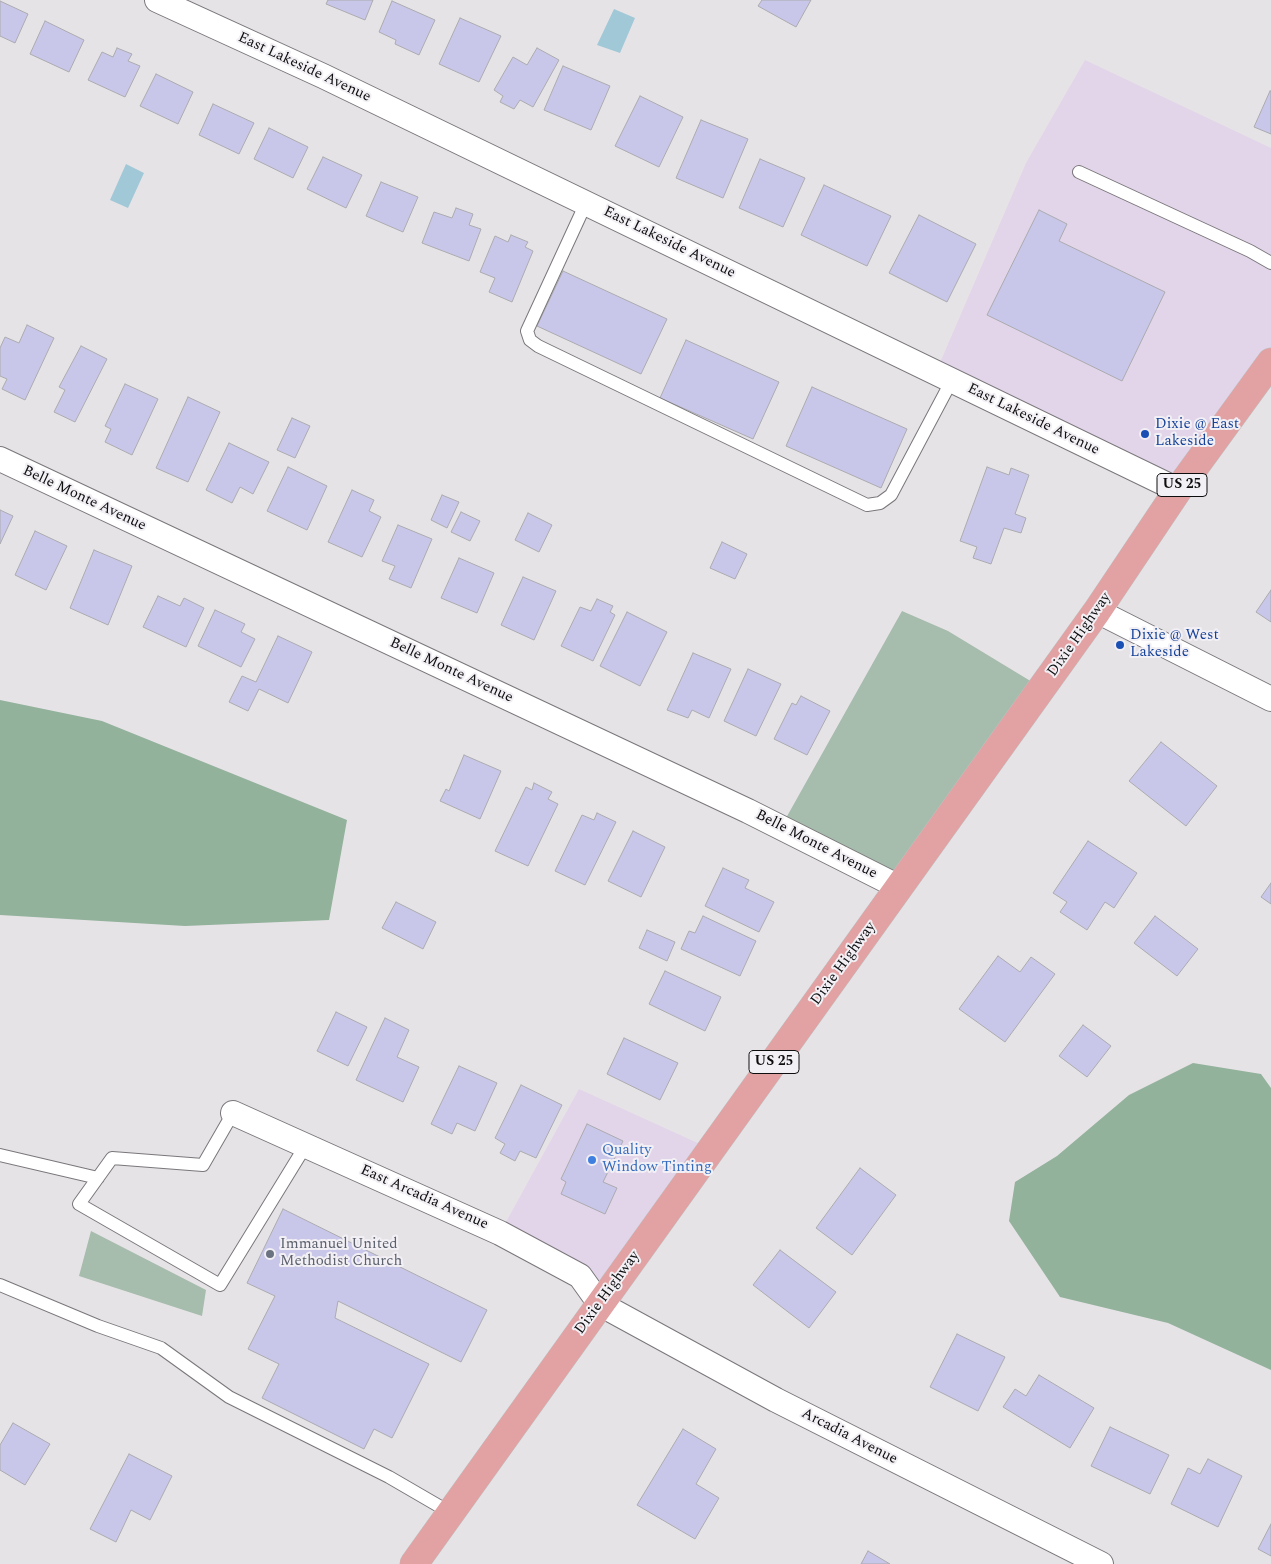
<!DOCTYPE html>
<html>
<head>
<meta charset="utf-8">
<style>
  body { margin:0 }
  canvas { display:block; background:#e6e3e7 }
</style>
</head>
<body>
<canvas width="1271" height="1564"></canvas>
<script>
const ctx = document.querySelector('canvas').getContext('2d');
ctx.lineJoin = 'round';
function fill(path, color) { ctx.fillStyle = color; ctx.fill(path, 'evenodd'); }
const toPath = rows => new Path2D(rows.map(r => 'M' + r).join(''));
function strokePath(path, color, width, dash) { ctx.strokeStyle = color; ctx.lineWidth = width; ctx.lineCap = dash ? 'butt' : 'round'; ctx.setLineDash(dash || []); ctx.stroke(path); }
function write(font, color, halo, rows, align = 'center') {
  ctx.font = font + ' Spectral,serif'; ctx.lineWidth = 4; ctx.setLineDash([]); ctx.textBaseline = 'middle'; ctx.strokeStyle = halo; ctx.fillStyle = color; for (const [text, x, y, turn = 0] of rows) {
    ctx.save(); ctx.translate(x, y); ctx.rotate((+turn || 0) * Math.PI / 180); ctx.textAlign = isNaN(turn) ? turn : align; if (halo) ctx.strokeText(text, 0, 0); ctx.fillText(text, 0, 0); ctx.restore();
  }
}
fill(toPath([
  [1085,60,1271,148,1271,362,1178,490,936,372,1026,163],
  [579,1089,711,1149,600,1304,500,1233]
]), '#e2d5e9');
fill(toPath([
  [902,611,948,631,1042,688,899,887,781,827],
  [91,1231,206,1290,202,1316,79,1276]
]), '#a6bcac');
fill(toPath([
  [0,700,102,721,347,820,329,920,185,926,0,915],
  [1193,1063,1261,1074,1271,1088,1271,1370,1168,1323,1060,1297,1009,1221,1015,1182,1057,1156,1129,1095]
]), '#93b29b');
fill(toPath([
  [614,9,635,18,620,53,597,45],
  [126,164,144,173,128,208,110,200]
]), '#a1c8d7');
const building = toPath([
  [328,0,373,0,365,20,326,4,328,0],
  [762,0,811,0,796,27,758,6,762,0],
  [0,1,28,14,15,43,0,36,0,1],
  [392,1,435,20,419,55,395,44,396,40,379,32,392,1],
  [460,18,501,36,479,82,439,64,460,18],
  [45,21,84,40,69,72,30,54,45,21],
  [117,48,132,54,128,61,140,66,125,97,88,80,102,52,113,57,117,48],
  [537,48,559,60,533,107,520,100,514,109,500,102,503,96,494,90,513,57,527,65,537,48],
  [563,66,610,86,591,130,544,110,563,66],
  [156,74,193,92,178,124,140,106,156,74],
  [1270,91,1271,91,1271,134,1254,127,1270,91],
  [640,96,683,117,659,167,615,146,640,96],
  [213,104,254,123,239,154,199,135,213,104],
  [701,120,748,139,723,198,676,178,701,120],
  [269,128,308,147,293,178,254,159,269,128],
  [323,157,362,175,346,208,307,189,323,157],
  [760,159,805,178,783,227,739,208,760,159],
  [381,182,418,197,403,232,366,216,381,182],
  [824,185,891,216,867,266,801,235,824,185],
  [456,208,473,214,469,225,481,229,469,261,422,243,434,212,452,218,456,208],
  [1039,210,1067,224,1059,241,1165,292,1122,381,987,315,1039,210],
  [919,215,976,244,947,302,889,273,919,215],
  [511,235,528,242,525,247,533,251,512,302,489,292,495,278,480,272,495,236,508,242,511,235],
  [563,271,667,319,641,374,537,326,563,271],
  [27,325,54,338,25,400,2,389,7,379,0,376,0,348,5,337,19,343,27,325],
  [686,340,779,382,753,439,660,398,686,340],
  [81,346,107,359,75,422,54,412,65,390,59,387,81,346],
  [125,384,158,399,132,455,105,442,111,429,105,426,125,384],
  [812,387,907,429,881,488,786,446,812,387],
  [188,397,220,412,188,482,156,468,188,397],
  [292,418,310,426,295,458,277,450,292,418],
  [229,443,269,462,253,494,240,487,232,503,206,490,229,443],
  [288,467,327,486,307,530,267,511,288,467],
  [987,467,1009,475,1011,468,1029,475,1015,514,1026,518,1021,533,1004,528,991,564,973,558,977,547,960,541,987,467],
  [352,490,374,500,369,511,381,517,362,557,328,542,352,490],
  [442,495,459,502,447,528,431,520,442,495],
  [0,510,13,516,0,544,0,510],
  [461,512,480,521,470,541,451,532,461,512],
  [528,513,552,525,539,552,515,540,528,513],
  [398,525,432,539,411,588,389,579,395,566,382,561,398,525],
  [35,531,67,546,46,590,15,575,35,531],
  [722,542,747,554,735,579,710,568,722,542],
  [94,550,132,566,108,625,70,608,94,550],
  [459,558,494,573,477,613,441,598,459,558],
  [523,577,556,591,534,640,501,625,523,577],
  [1271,590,1271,622,1256,612,1271,590],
  [158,596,180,606,184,598,204,608,186,647,143,627,158,596],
  [597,599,613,606,610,612,615,615,593,661,561,646,580,607,591,611,597,599],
  [215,610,245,624,241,632,255,639,241,667,198,646,215,610],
  [627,612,667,632,640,686,600,666,627,612],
  [278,636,312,652,288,703,259,689,248,711,229,702,242,676,256,682,278,636],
  [693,653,731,669,709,718,692,710,688,718,667,710,693,653],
  [748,669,781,684,756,736,724,721,748,669],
  [801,696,830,711,807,755,774,739,792,703,796,705,801,696],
  [1161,742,1217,786,1186,826,1129,781,1161,742],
  [464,755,501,771,480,819,440,801,446,789,449,791,464,755],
  [534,783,552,792,548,799,558,804,528,866,495,851,526,787,532,790,534,783],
  [597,813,616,822,585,885,555,871,582,815,594,820,597,813],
  [633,831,665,847,641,897,608,881,633,831],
  [1088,841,1137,873,1114,908,1105,902,1087,930,1060,912,1067,902,1053,893,1088,841],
  [723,868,749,880,745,888,774,902,759,932,705,906,723,868],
  [1271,883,1271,904,1261,897,1271,883],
  [396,902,436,922,423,949,382,928,396,902],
  [703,916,756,941,740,976,681,949,689,931,695,933,703,916],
  [1155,916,1198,949,1177,976,1134,943,1155,916],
  [647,930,675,942,667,961,639,948,647,930],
  [998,956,1020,972,1031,957,1055,974,1005,1042,959,1009,998,956],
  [665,971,721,997,705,1031,649,1004,665,971],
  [336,1012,367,1027,348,1066,317,1051,336,1012],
  [385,1018,409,1030,397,1057,419,1067,403,1102,356,1080,385,1018],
  [1083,1025,1111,1046,1087,1077,1059,1056,1083,1025],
  [624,1038,678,1063,660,1100,607,1074,624,1038],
  [459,1066,497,1083,475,1131,457,1123,452,1134,431,1124,459,1066],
  [521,1085,562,1105,536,1158,520,1151,515,1161,500,1153,505,1144,495,1138,521,1085],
  [587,1124,623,1141,603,1182,617,1188,605,1214,561,1194,566,1182,561,1179,587,1124],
  [860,1168,896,1195,852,1255,816,1228,860,1168],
  [283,1209,487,1310,461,1362,338,1301,335,1318,429,1364,392,1438,374,1429,364,1449,262,1398,279,1364,248,1349,275,1296,247,1283,283,1209],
  [780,1250,836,1292,809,1328,753,1285,780,1250],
  [957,1334,1005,1357,978,1411,930,1387,957,1334],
  [1039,1375,1094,1408,1070,1448,1003,1407,1015,1389,1026,1396,1039,1375],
  [13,1423,50,1444,25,1485,0,1470,0,1445,13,1423],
  [1110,1427,1169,1455,1150,1494,1091,1466,1110,1427],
  [683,1429,716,1449,696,1484,719,1498,695,1539,637,1505,683,1429],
  [129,1454,172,1476,150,1520,131,1510,116,1542,90,1529,129,1454],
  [1208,1459,1242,1476,1218,1527,1171,1504,1188,1468,1200,1474,1208,1459],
  [1271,1524,1271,1556,1258,1549,1271,1524],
  [868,1551,890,1564,861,1564,868,1551]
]);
fill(building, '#c9c7e9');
strokePath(building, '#ababaf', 1);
const service = toPath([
  [1079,172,1250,251,1271,263],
  [586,203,527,331,530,340,538,346,867,505,880,503,891,495,952,380],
  [233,1113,203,1165,112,1158,79,1204,220,1285,306,1145],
  [0,1155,98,1178],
  [0,1285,98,1326,161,1348,229,1397,389,1477,451,1513]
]);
const minor = toPath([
  [157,0,323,76,1178,490],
  [0,459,748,811,899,887],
  [1097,611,1271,699],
  [233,1113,500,1233,580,1276,600,1304,776,1400,1101,1564]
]);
const primary = toPath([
  [414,1564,1097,611,1178,490,1271,362]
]);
strokePath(service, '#7a777b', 14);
strokePath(minor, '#7a777b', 26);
strokePath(primary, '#c0c0c1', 29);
strokePath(service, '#fff', 12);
strokePath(minor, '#fff', 24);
strokePath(primary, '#e2a1a2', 28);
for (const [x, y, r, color] of [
  [1145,434,5,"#1a4fb4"],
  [1120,645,5,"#1a4fb4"],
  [592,1160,5,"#3f7fe0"],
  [270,1254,5,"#6b7280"]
]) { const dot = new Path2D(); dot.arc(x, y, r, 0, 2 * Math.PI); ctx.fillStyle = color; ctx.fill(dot); strokePath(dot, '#f3f0f5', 2); }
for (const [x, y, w] of [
  [1182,485,50],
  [774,1062,50]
]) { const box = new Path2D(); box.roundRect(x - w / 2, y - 11.5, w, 23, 4); ctx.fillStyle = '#f3f0f5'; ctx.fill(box); strokePath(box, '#0e0e0f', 1); }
write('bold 14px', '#0e0e0f', null, [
  ["US 25",1182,485],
  ["US 25",774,1062]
]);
write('15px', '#0e0e0f', '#f3f0f5', [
  ["East Lakeside Avenue",304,68,25],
  ["East Lakeside Avenue",669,243,26],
  ["East Lakeside Avenue",1033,420,26],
  ["Belle Monte Avenue",84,499,25],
  ["Dixie Highway",1080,635,-55],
  ["Belle Monte Avenue",451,671,25],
  ["Belle Monte Avenue",816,845,27],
  ["Dixie Highway",844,964,-54],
  ["East Arcadia Avenue",424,1198,24],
  ["Dixie Highway",608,1293,-54],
  ["Arcadia Avenue",849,1437,27]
]);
write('15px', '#164399', '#f3f0f5', [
  ["Dixie @ East",1155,425],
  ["Lakeside",1155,442],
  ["Dixie @ West",1130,636],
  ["Lakeside",1130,653]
], 'left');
write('15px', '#366cbe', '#f3f0f5', [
  ["Quality",602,1151],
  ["Window Tinting",602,1168]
], 'left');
write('15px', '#5b616d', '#f3f0f5', [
  ["Immanuel United",280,1245],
  ["Methodist Church",280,1262]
], 'left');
</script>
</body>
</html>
